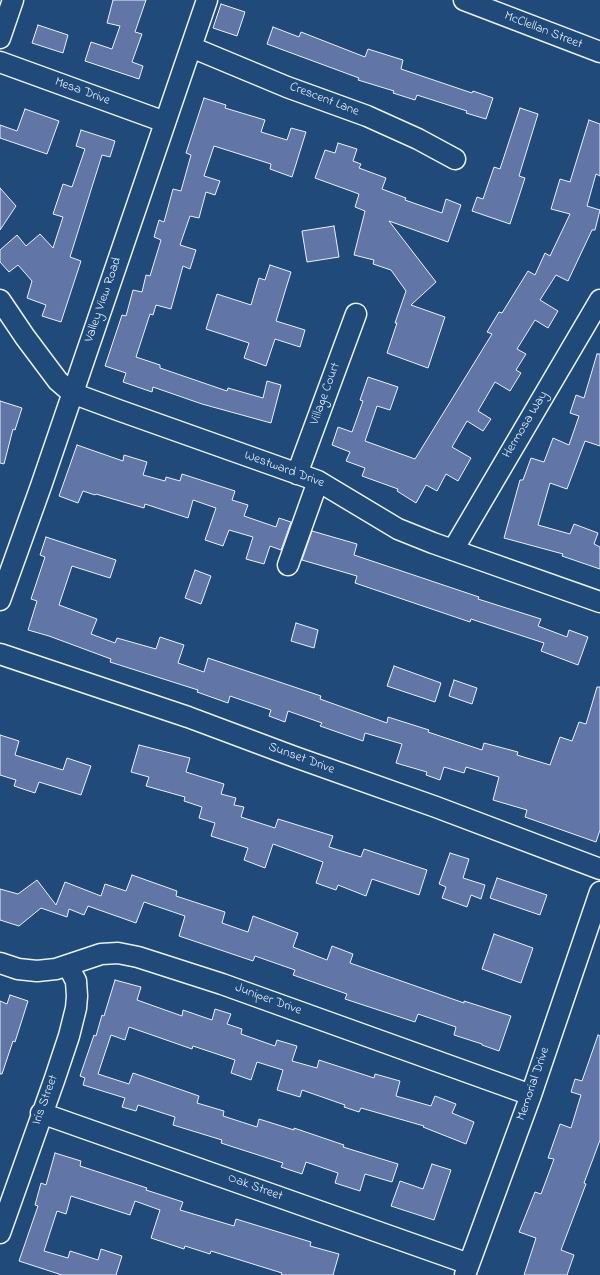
<!DOCTYPE html>
<html>
<head>
<meta charset="utf-8">
<style>
  body { margin:0 }
  canvas { display:block; background:#1f4a7a }
</style>
</head>
<body>
<canvas width="600" height="1275"></canvas>
<script>
const ctx = document.querySelector('canvas').getContext('2d');
ctx.lineJoin = 'round';
function fill(path, color) { ctx.fillStyle = color; ctx.fill(path, 'evenodd'); }
const toPath = rows => new Path2D(rows.map(r => 'M' + r).join(''));
function strokePath(path, color, width, dash) { ctx.strokeStyle = color; ctx.lineWidth = width; ctx.lineCap = dash ? 'butt' : 'round'; ctx.setLineDash(dash || []); ctx.stroke(path); }
function write(font, color, halo, rows, align = 'center') {
  ctx.font = font + ' "Indie Flower",sans-serif'; ctx.lineWidth = 3; ctx.setLineDash([]); ctx.textBaseline = 'middle'; ctx.strokeStyle = halo; ctx.fillStyle = color; for (const [text, x, y, turn = 0] of rows) {
    ctx.save(); ctx.translate(x, y); ctx.rotate((+turn || 0) * Math.PI / 180); ctx.textAlign = isNaN(turn) ? turn : align; if (halo) ctx.strokeText(text, 0, 0); ctx.fillText(text, 0, 0); ctx.restore();
  }
}
const building = toPath([
  [113,0,146,0,135,32,142,34,132,62,143,66,139,79,85,61,91,42,112,49,120,26,107,23,113,0],
  [221,4,245,12,237,36,213,28,221,4],
  [38,25,68,35,63,53,32,43,38,25],
  [273,27,299,37,301,32,365,57,368,49,403,60,401,69,472,93,473,91,493,98,486,119,466,113,467,111,417,95,415,100,393,93,394,91,358,80,359,78,267,44,273,27],
  [204,98,226,105,225,108,265,120,261,132,287,140,291,128,306,132,292,177,270,169,271,164,214,146,204,176,220,181,215,195,206,192,199,218,190,216,180,245,196,250,190,269,183,266,171,309,156,305,153,315,150,314,136,357,160,365,160,368,227,391,228,388,263,398,267,381,281,385,271,423,202,404,153,387,152,392,123,382,126,373,105,366,122,315,126,316,133,290,142,292,146,275,150,276,161,240,154,237,159,220,164,222,173,189,181,191,191,155,186,153,204,98],
  [520,108,538,114,519,176,525,178,510,224,472,211,477,197,483,199,494,167,500,169,520,108],
  [25,109,59,121,47,154,0,138,0,125,17,131,25,109],
  [589,120,600,124,600,176,596,174,587,206,600,210,595,230,592,230,568,281,556,275,540,300,558,311,548,328,535,320,517,349,526,354,516,370,521,373,510,391,495,382,478,411,491,419,483,431,467,421,452,447,471,458,458,481,446,474,437,491,426,485,416,503,397,491,398,489,362,476,365,468,346,461,350,452,332,445,338,427,352,432,363,401,360,400,368,377,398,387,390,410,377,406,365,441,415,459,492,334,487,332,499,312,502,313,528,271,535,275,545,253,550,256,570,214,551,209,560,179,570,182,589,120],
  [81,130,115,141,110,157,102,155,70,257,81,261,61,322,42,316,46,305,27,298,32,281,18,265,9,272,0,262,0,250,17,235,26,246,40,234,53,248,63,217,53,214,63,184,72,187,85,149,76,146,81,130],
  [338,143,357,149,353,161,361,164,359,168,386,178,382,189,406,198,405,200,442,213,446,199,461,205,448,242,389,221,436,282,411,305,445,317,428,368,387,353,397,323,395,323,406,291,391,270,373,264,374,260,354,255,365,211,355,207,359,194,315,178,325,150,335,153,338,143],
  [0,188,16,206,0,230,0,188],
  [334,226,339,257,307,262,302,231,334,226],
  [270,265,291,272,276,321,305,330,300,347,275,339,266,366,244,358,249,343,206,329,217,294,251,305,259,278,265,280,270,265],
  [597,354,600,354,600,446,585,441,567,489,550,483,538,525,570,534,574,524,598,533,594,544,600,547,600,569,562,556,563,554,504,538,520,480,523,480,531,458,544,462,553,438,569,445,579,416,570,413,576,395,584,398,597,354],
  [0,401,22,408,15,430,13,429,4,464,0,463,0,401],
  [77,445,123,461,124,455,147,462,143,475,165,481,166,477,180,481,182,474,235,491,232,500,248,505,244,516,276,527,279,518,291,522,281,550,270,546,264,564,246,559,253,537,229,530,223,546,205,540,216,508,193,500,188,518,145,504,144,508,96,494,95,495,83,491,78,503,59,496,77,445],
  [312,531,357,544,354,555,479,597,478,599,541,619,538,626,567,637,569,630,588,637,578,665,541,651,544,643,471,619,470,622,355,583,357,576,302,560,312,531],
  [46,537,116,560,110,578,72,566,59,605,97,619,91,634,115,643,117,638,156,649,160,637,184,645,178,663,204,672,208,658,321,696,320,699,387,723,388,717,429,730,428,732,482,750,484,743,518,752,517,755,550,765,560,737,572,741,579,722,586,724,597,687,600,687,600,830,596,842,525,817,527,810,493,800,499,777,466,767,464,773,444,767,440,780,426,775,427,772,396,763,402,744,365,733,363,741,320,726,322,723,288,711,285,722,269,716,271,710,230,696,228,703,197,692,198,690,110,662,111,659,49,636,28,630,37,601,31,599,45,557,40,555,46,537],
  [195,570,211,576,201,604,185,598,195,570],
  [296,623,318,630,314,648,291,641,296,623],
  [394,666,441,683,435,702,387,686,394,666],
  [454,680,477,688,472,704,449,696,454,680],
  [0,735,19,741,15,755,63,770,67,758,91,766,81,795,39,782,35,793,14,786,16,780,0,775,0,735],
  [139,745,190,758,186,772,224,784,221,794,236,798,234,805,244,807,241,817,275,828,278,819,333,836,329,847,361,857,364,849,427,870,419,895,372,879,366,896,338,885,336,890,316,883,323,862,273,844,265,868,244,860,248,848,211,836,215,823,199,818,202,807,184,801,185,797,146,786,149,777,131,772,139,745],
  [450,853,469,859,463,878,485,885,481,899,471,895,467,907,442,898,446,887,439,884,450,853],
  [132,875,177,891,176,896,225,912,222,923,248,932,253,916,298,933,293,947,327,960,332,946,353,954,350,963,464,1003,464,1001,511,1016,499,1051,482,1045,482,1044,454,1035,456,1027,418,1014,415,1022,345,999,347,994,293,975,295,970,255,956,253,961,179,936,185,916,144,902,136,923,88,906,84,915,69,909,67,917,41,908,19,926,0,920,0,889,18,894,37,880,56,905,65,882,101,896,105,884,126,891,132,875],
  [497,878,547,895,540,915,490,898,497,878],
  [494,934,533,948,521,983,482,969,494,934],
  [115,980,141,987,137,1000,182,1016,183,1010,212,1020,215,1009,231,1014,227,1024,242,1029,241,1034,275,1046,277,1040,297,1046,292,1061,317,1068,319,1060,374,1078,375,1074,400,1081,396,1096,431,1106,435,1096,456,1104,452,1113,474,1122,466,1144,423,1127,424,1126,361,1108,359,1112,344,1107,345,1105,302,1090,300,1097,277,1090,283,1070,257,1062,251,1080,231,1073,235,1060,193,1046,192,1049,129,1027,125,1040,111,1035,98,1074,129,1084,133,1073,199,1096,197,1103,224,1111,223,1116,257,1127,259,1119,294,1130,294,1128,344,1145,343,1147,398,1164,392,1182,365,1174,360,1191,335,1183,338,1173,306,1162,302,1174,281,1167,283,1163,221,1143,222,1140,173,1125,175,1117,138,1105,136,1111,122,1107,125,1098,83,1085,85,1078,80,1076,94,1035,96,1036,102,1015,104,1016,115,980],
  [10,995,28,1001,15,1042,13,1041,2,1074,0,1074,0,1001,7,1004,10,995],
  [598,1035,600,1036,600,1140,584,1183,586,1184,561,1250,574,1255,567,1275,524,1275,536,1238,519,1232,535,1192,541,1194,554,1159,548,1158,560,1124,571,1128,581,1095,571,1092,575,1079,582,1081,598,1035],
  [55,1153,81,1161,80,1166,147,1188,146,1190,183,1202,180,1210,234,1226,236,1219,311,1242,310,1246,339,1254,333,1275,281,1275,282,1273,211,1251,210,1254,185,1246,184,1249,151,1238,160,1210,135,1201,130,1215,71,1196,66,1214,57,1211,44,1251,68,1258,70,1251,98,1260,101,1249,122,1256,116,1275,62,1275,19,1261,38,1206,35,1205,41,1183,46,1185,55,1153],
  [432,1164,451,1170,434,1220,391,1206,400,1181,423,1189,432,1164]
]);
fill(building, '#6175a6');
strokePath(building, '#e8f1f8', 1);
const minor = toPath([
  [464,0,600,52],
  [0,38,13,0],
  [191,47,287,87,367,116,418,139,455,159],
  [0,62,165,122],
  [0,300,25,337,58,381,72,393,118,410,318,481,398,529,433,543,600,602],
  [297,474,356,314],
  [453,550,600,300],
  [288,565,318,481],
  [0,600,41,486,207,0],
  [0,654,188,717,295,757,436,807,600,869],
  [0,963,18,969,37,971,56,969,101,954,118,953,138,957,222,984,531,1095],
  [41,1113,469,1264],
  [0,1233,55,1078,69,1036,76,1008,77,996,76,981,68,966],
  [465,1275,531,1095,600,892]
]);
strokePath(minor, '#e8f1f8', 23);
strokePath(minor, '#1f4a7a', 20);
write('13px', '#e8f1f8', '#1f4a7a', [
  ["McClellan Street",543,31,21],
  ["Mesa Drive",82,92,20],
  ["Crescent Lane",324,100,21],
  ["Valley View Road",104,300,-71],
  ["Village Court",326,394,-70],
  ["Hermosa Way",526,425,-59],
  ["Westward Drive",284,470,20],
  ["Sunset Drive",301,759,20],
  ["Juniper Drive",268,1000,20],
  ["Memorial Drive",534,1084,-71],
  ["Iris Street",46,1100,-70],
  ["Oak Street",255,1188,20]
]);
</script>
</body>
</html>
